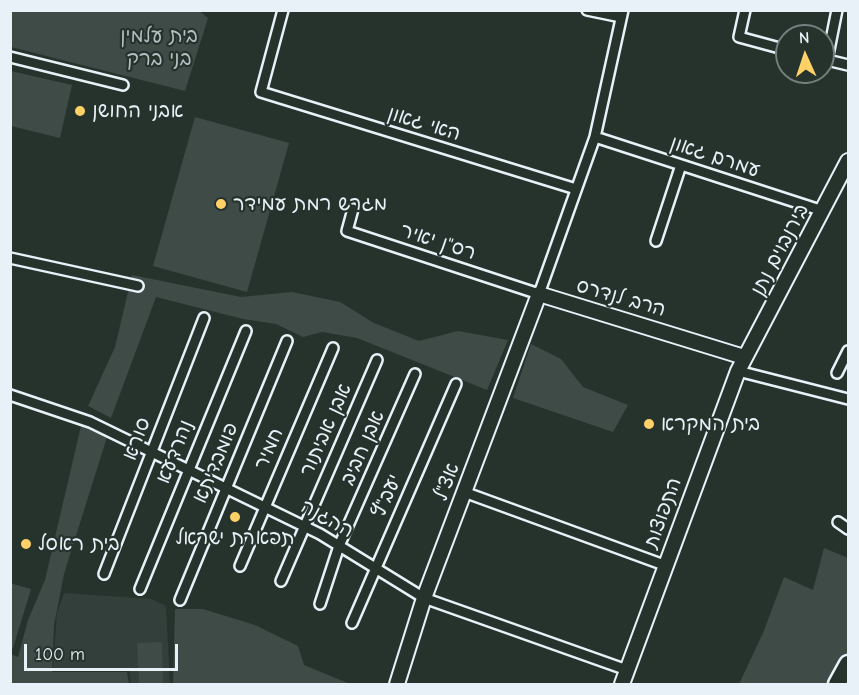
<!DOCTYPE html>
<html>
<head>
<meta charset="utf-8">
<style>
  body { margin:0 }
  #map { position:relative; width:859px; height:695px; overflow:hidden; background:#26332d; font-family:"Comic Neue",sans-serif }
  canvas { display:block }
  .frame { position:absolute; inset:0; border:12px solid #e8f1f8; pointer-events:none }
  .north { position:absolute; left:775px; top:24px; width:60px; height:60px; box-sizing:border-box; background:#26332d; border:2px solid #747f7e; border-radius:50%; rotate:357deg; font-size:16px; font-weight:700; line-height:24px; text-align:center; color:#e8f1f8 }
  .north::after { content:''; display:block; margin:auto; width:21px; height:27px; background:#ffd166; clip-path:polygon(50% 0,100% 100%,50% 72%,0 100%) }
  .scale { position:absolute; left:24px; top:644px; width:154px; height:27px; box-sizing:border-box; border:3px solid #e8f1f8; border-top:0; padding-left:8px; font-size:18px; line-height:21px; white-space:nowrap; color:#e8f1f8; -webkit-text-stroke:4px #26332d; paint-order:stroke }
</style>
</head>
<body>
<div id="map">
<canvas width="859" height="695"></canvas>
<div class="frame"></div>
<div class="north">N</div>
<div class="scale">100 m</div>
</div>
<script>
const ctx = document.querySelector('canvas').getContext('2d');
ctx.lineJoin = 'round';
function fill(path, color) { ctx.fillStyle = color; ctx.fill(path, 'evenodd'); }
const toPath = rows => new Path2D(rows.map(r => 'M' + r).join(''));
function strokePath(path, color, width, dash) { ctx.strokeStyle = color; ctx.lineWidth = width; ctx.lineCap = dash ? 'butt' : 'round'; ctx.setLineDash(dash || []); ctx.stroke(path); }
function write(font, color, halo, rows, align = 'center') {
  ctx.font = font + ' "Comic Neue","Playpen Sans Hebrew",sans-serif'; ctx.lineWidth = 4.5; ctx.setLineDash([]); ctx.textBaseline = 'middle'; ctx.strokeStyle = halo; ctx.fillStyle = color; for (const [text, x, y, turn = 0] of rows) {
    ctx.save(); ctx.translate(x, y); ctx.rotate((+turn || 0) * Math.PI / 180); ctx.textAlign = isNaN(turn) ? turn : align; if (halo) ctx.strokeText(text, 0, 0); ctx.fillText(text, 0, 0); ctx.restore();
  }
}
fill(toPath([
  [64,593,151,599,166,606,170,684,131,684,129,668,53,669,57,613]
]), '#333f3a');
fill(toPath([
  [198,10,208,18,185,91,11,47,11,11],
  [11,71,72,85,60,138,11,126],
  [195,117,289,143,247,292,153,266],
  [132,275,241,297,292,292,340,302,374,323,419,341,458,331,508,340,487,390,357,338,322,332,303,337,276,324,243,319,156,297,111,418,88,406,115,347],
  [531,344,561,359,583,387,628,405,613,432,513,398],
  [81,426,107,437,64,574,54,625,52,672,127,672,129,684,11,684,11,654,18,657,28,620,45,580],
  [824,548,848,558,848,655,832,684,739,684,763,633,784,577,813,590],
  [10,583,31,589,13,648,10,648],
  [175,609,203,609,255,625,298,646,304,665,350,684,173,684],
  [162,642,163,684,139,684,137,643]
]), '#3e4b47');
const street = toPath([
  [283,10,261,92,576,189],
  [587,10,621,17],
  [745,10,739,37,787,50],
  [10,57,123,85],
  [823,59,848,65],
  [827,60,837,10],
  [595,137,823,211],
  [353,209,347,231,539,294,595,137,623,10],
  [656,241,681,165],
  [10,258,138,286],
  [738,371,848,399],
  [837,373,848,351],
  [10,395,90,422,320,534,424,598,627,670],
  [464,492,664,565],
  [838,522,848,529],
  [240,566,333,348],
  [104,574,204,318],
  [281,581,377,360],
  [140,589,246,331],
  [180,600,287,341],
  [320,604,339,546,415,374],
  [352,623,456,384]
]);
const secondary = toPath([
  [397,684,424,598,539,294,744,357],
  [622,684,738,371,848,161]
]);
const highway = toPath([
  [837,684,848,664]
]);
strokePath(street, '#e8f1f8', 14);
strokePath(secondary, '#e8f1f8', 18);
strokePath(highway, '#e8f1f8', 21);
strokePath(street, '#26332d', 9);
strokePath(secondary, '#26332d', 14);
strokePath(highway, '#26332d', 16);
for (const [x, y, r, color] of [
  [80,111,6,"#ffd166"],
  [221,204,6,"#ffd166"],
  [649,424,6,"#ffd166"],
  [235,517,6,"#ffd166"],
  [26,544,6,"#ffd166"]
]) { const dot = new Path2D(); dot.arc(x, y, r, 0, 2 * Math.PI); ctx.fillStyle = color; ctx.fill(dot); strokePath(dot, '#26332d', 2); }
write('20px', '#b5bfc3', '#26332d', [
  ["בית עלמין",159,36],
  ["בני ברק",159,59]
]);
write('20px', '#e8f1f8', '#26332d', [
  ["אבני החושן",92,111],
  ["מגרש רמת עמידר",233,204],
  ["בית המקרא",661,424],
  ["תפארת ישראל",235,538,"center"],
  ["בית ראסל",38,544]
], 'left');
write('20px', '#e8f1f8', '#26332d', [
  ["האי גאון",424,124,17],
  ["עמרם גאון",715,157,18],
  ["רס\"ן יאיר",438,242,18],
  ["בירנבוים נתן",780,250,-62],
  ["הרב לנדרס",621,298,16],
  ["אבן אביתור",326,430,-66],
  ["סורא",137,439,-69],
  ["אבן חביב",363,448,-66],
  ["חמיר",269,449,-66],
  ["נהרדעא",175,452,-68],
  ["פומבדיתא",216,463,-67],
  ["אצ\"ל",447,482,-69],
  ["יעב\"ץ",387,496,-66],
  ["התפוצות",663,513,-70],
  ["ההגנה",327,519,29]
]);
</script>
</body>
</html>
